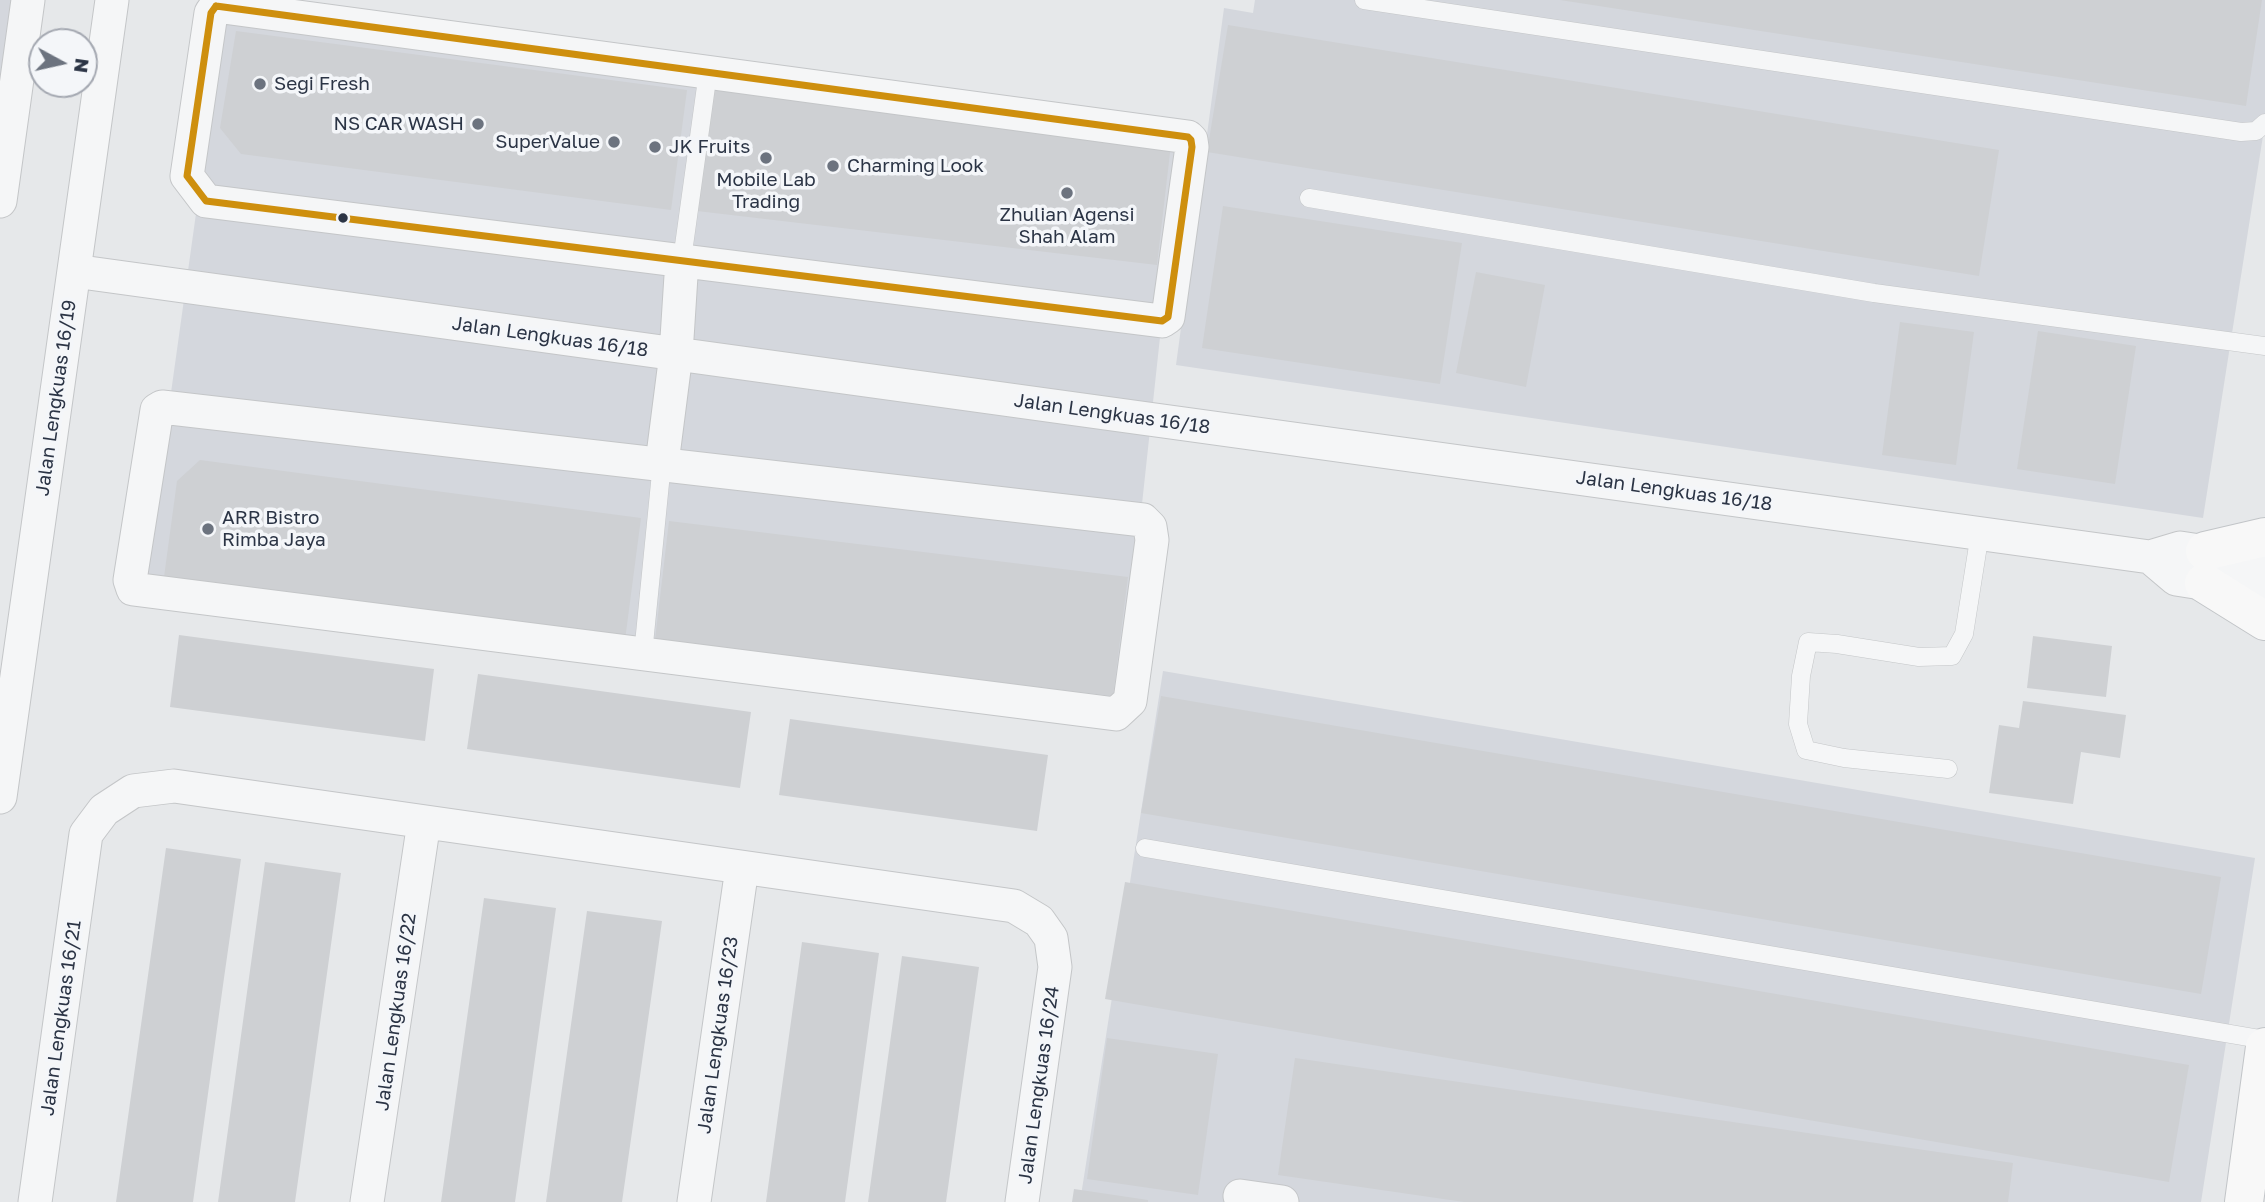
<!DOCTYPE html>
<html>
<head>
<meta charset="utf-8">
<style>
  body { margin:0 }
  #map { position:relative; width:2265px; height:1202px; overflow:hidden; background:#e6e8ea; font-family:"Golos Text",sans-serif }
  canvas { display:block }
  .north { position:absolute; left:28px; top:28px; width:70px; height:70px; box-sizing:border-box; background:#f4f6f9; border:2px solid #a4a8b1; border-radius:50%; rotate:98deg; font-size:19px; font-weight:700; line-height:28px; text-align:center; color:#2b3445 }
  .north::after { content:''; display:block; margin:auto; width:24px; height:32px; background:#6c737f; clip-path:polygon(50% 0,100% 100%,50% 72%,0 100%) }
</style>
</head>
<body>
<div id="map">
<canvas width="2265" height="1202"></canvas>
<div class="north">N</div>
</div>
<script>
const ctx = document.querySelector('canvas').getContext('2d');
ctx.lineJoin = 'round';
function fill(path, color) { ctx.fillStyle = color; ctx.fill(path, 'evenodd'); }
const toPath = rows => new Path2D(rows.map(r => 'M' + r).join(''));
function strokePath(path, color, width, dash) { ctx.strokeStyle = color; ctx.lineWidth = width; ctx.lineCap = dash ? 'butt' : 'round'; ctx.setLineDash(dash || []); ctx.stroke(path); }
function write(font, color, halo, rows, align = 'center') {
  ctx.font = font + ' "Golos Text",sans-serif'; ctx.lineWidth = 7; ctx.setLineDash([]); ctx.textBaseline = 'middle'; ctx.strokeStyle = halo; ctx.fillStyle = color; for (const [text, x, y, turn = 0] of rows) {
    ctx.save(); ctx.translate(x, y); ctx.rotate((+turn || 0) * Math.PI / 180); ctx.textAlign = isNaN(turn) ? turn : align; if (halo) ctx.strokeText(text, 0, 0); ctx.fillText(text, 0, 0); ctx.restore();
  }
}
fill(toPath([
  [0,0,13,0,0,92],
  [1255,0,2265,0,2265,123,2203,518,1176,365,1224,8,1253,13],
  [223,20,1180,152,1138,541,1116,701,145,579],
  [1163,671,2255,858,2201,1202,1080,1202]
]), '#d4d7dd');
fill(toPath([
  [1560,0,2262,0,2246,106],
  [1228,25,1999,150,1979,276,1207,152],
  [236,31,687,90,671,210,241,154,220,128],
  [711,90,1171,144,1157,265,697,211],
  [1223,206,1462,243,1440,384,1202,348],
  [1476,272,1545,285,1526,387,1456,373],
  [1900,322,1974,332,1956,465,1882,455],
  [2038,331,2136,346,2115,484,2017,469],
  [200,460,641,518,625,640,164,577,177,481],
  [669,521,1128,577,1113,696,655,640],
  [179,635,434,669,425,741,170,707],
  [2033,636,2112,646,2106,697,2027,688],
  [478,674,751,712,740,788,467,749],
  [1161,696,2221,877,2201,994,1141,813],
  [2023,701,2126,715,2120,758,2081,752,2073,804,1989,793,1999,725,2019,728],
  [790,719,1048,755,1037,831,779,795],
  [166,848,241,859,224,978,193,1202,116,1202],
  [265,862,341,873,310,1095,295,1202,218,1202],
  [1125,882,2189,1065,2169,1182,1105,999],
  [484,898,556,908,515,1202,441,1202],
  [587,911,662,921,655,971,622,1202,546,1202],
  [802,942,879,953,845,1202,766,1202],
  [902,956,979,967,946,1202,868,1202],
  [1107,1038,1218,1054,1198,1195,1087,1179],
  [1295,1058,2013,1163,2008,1202,1464,1202,1278,1175],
  [1074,1189,1148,1200,1148,1202,1072,1202]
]), '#ced0d3');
const service = toPath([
  [1364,0,2241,132,2256,131,2265,123],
  [1309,198,1874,293,2265,346],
  [682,260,708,72],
  [643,654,662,463],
  [1948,769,1844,758,1806,750,1798,724,1801,676,1808,642,1837,644,1919,657,1952,656,1964,634,1980,533],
  [1145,848,2265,1040]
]);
const minor = toPath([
  [216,6,1188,137,1191,140,1192,147,1168,317,1162,321,206,201,187,176,211,13,216,6],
  [0,201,28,0],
  [74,271,2150,557,2180,548,2265,561],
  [162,407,1143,520,1150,527,1152,540,1130,701,1116,714,133,589,130,580,157,410,162,407],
  [662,463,676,354,682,260],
  [2150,557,2176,579,2265,593],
  [0,797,112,0],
  [1240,1196,1282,1202],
  [35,1202,86,834,104,810,133,791,174,786,1014,906,1039,921,1051,938,1055,967,1022,1202],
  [367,1202,424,822],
  [694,1202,742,868]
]);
const primary = toPath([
  [2205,551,2265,537],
  [2204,583,2265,621],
  [2244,1202,2265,1047]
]);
strokePath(service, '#c4c6c8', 19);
strokePath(minor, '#c4c6c8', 35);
strokePath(primary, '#c2c5c8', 40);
strokePath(service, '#f5f6f7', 18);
strokePath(minor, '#f5f6f7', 33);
strokePath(primary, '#f8f8f8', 38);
strokePath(toPath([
  [216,6,1188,137,1191,140,1192,147,1168,317,1162,321,206,201,187,176,211,13,216,6]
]), '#ce8f0e', 7);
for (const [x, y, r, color] of [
  [260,84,7,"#6c737f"],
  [478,124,7,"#6c737f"],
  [614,142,7,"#6c737f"],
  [655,147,7,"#6c737f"],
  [766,158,7,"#6c737f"],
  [833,166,7,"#6c737f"],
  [1067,193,7,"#6c737f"],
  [343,218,6,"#2b3445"],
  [208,529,7,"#6c737f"]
]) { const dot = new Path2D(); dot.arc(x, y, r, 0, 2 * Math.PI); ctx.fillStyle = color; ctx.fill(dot); strokePath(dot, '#f4f6f9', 2.5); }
write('19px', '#2b3445', '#f4f6f9', [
  ["Segi Fresh",274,84],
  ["NS CAR WASH",464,124,"right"],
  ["SuperValue",600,142,"right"],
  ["JK Fruits",669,147],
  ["Charming Look",847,166],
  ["Mobile Lab",766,180,"center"],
  ["Trading",766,202,"center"],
  ["Zhulian Agensi",1067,215,"center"],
  ["Shah Alam",1067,237,"center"],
  ["ARR Bistro",222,518],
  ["Rimba Jaya",222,540]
], 'left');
write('19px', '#2b3445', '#f4f6f9', [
  ["Jalan Lengkuas 16/18",550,337,8],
  ["Jalan Lengkuas 16/19",56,398,-82],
  ["Jalan Lengkuas 16/18",1112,414,8],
  ["Jalan Lengkuas 16/18",1674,491,8],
  ["Jalan Lengkuas 16/22",396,1012,-82],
  ["Jalan Lengkuas 16/21",61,1018,-82],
  ["Jalan Lengkuas 16/23",718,1035,-82],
  ["Jalan Lengkuas 16/24",1039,1085,-82]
]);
</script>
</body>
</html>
